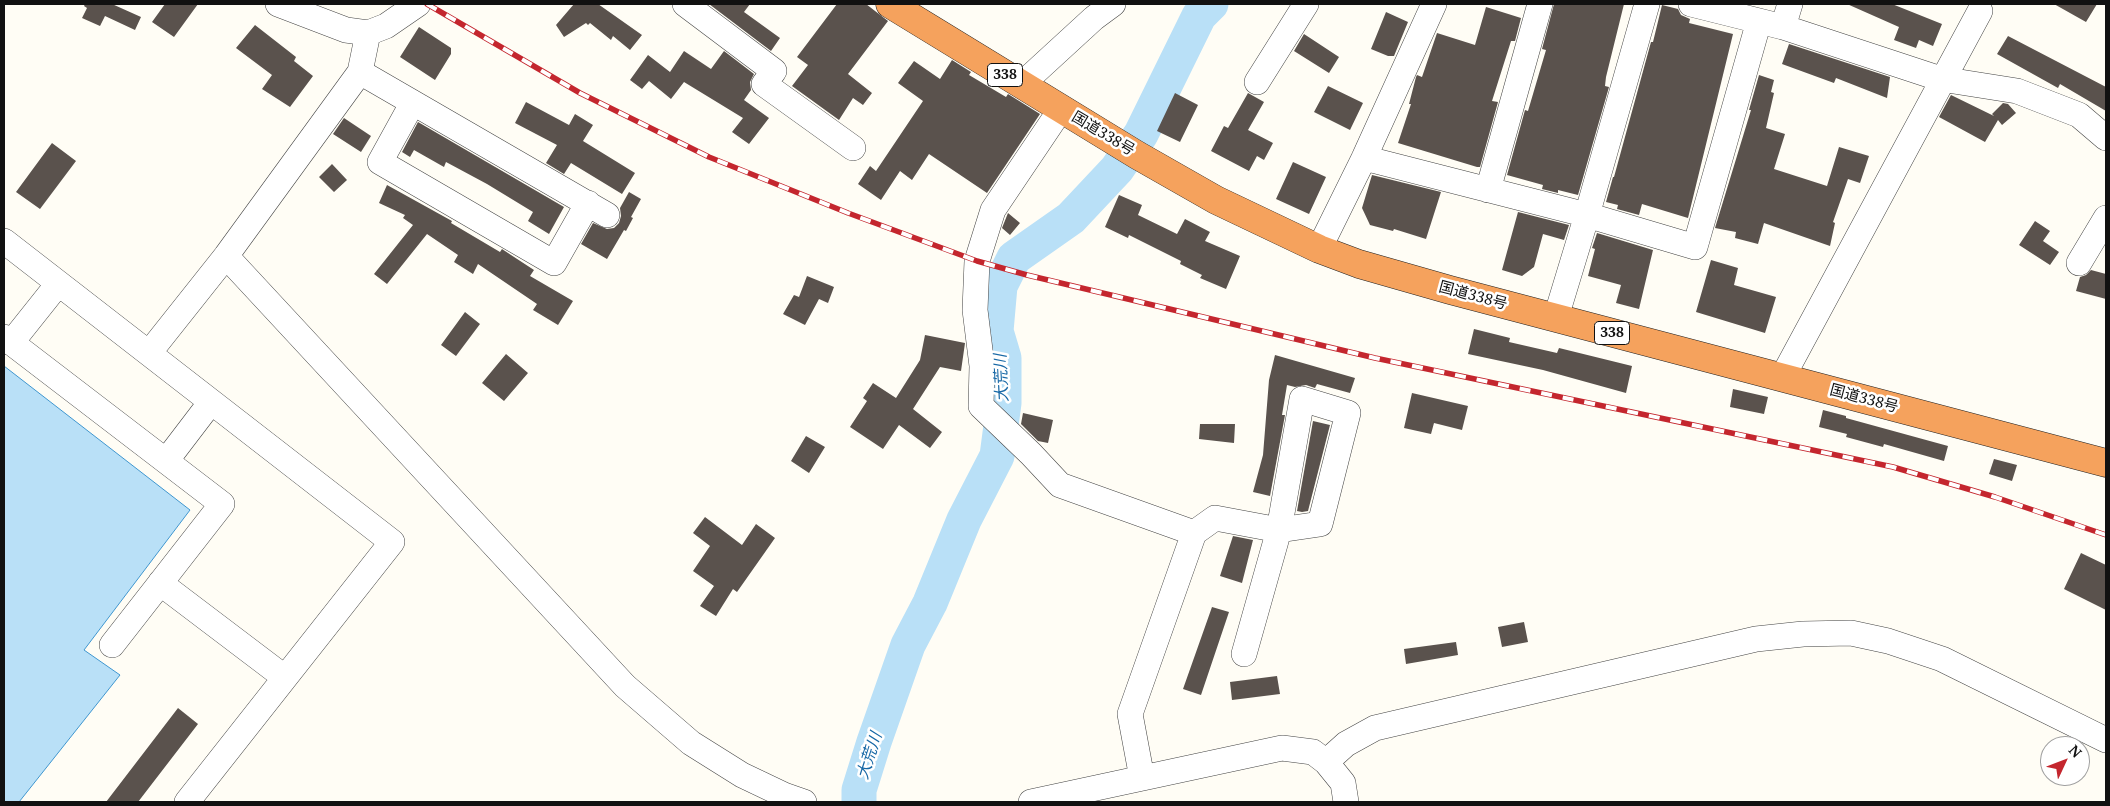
<!DOCTYPE html>
<html>
<head>
<meta charset="utf-8">
<style>
  body { margin:0 }
  #map { position:relative; width:2110px; height:806px; overflow:hidden; background:#fffdf5; font-family:"Noto Serif",serif }
  canvas { display:block }
  .frame { position:absolute; inset:0; border:5px solid #111; pointer-events:none }
  .north { position:absolute; left:2040px; top:736px; width:50px; height:50px; box-sizing:border-box; background:#fff; border:1px solid #a0a0a0; border-radius:50%; rotate:47deg; font-size:14px; font-weight:700; line-height:20px; text-align:center; color:#111 }
  .north::after { content:''; display:block; margin:auto; width:18px; height:22px; background:#c4262e; clip-path:polygon(50% 0,100% 100%,50% 72%,0 100%) }
</style>
</head>
<body>
<div id="map">
<canvas width="2110" height="806"></canvas>
<div class="frame"></div>
<div class="north">N</div>
</div>
<script>
const ctx = document.querySelector('canvas').getContext('2d');
ctx.lineJoin = 'round';
function fill(path, color) { ctx.fillStyle = color; ctx.fill(path, 'evenodd'); }
const toPath = rows => new Path2D(rows.map(r => 'M' + r).join(''));
function strokePath(path, color, width, dash) { ctx.strokeStyle = color; ctx.lineWidth = width; ctx.lineCap = dash ? 'butt' : 'round'; ctx.setLineDash(dash || []); ctx.stroke(path); }
function write(font, color, halo, rows, align = 'center') {
  ctx.font = font + ' "Noto Serif","Noto Sans JP",serif'; ctx.lineWidth = 5; ctx.setLineDash([]); ctx.textBaseline = 'middle'; ctx.strokeStyle = halo; ctx.fillStyle = color; for (const [text, x, y, turn = 0] of rows) {
    ctx.save(); ctx.translate(x, y); ctx.rotate((+turn || 0) * Math.PI / 180); ctx.textAlign = isNaN(turn) ? turn : align; if (halo) ctx.strokeText(text, 0, 0); ctx.fillText(text, 0, 0); ctx.restore();
  }
}
const water = toPath([
  [4,366,190,510,84,650,120,675,19,802,4,802,4,366]
]);
fill(water, '#b9e0f7');
strokePath(water, '#3f96cf', 1);
strokePath(toPath([
  [859,802,859,790,874,742,908,645,930,603,964,520,997,456,1004,403,1004,358,996,331,1000,286,1014,258,1071,218,1117,169,1141,134,1199,16,1211,4]
]), '#b9e0f7', 35);
fill(toPath([
  [85,4,112,4,141,17,135,30,105,16,100,26,82,18,87,8,84,6],
  [165,4,198,4,174,37,152,22],
  [574,4,598,4,642,35,630,50,613,36,611,40,590,23,588,25,586,23,564,37,556,25],
  [709,4,750,4,744,12,780,38,771,51],
  [837,4,866,4,888,21,848,74,872,93,863,105,853,98,839,120,792,86,808,65,797,57],
  [1554,4,1624,4,1606,77,1605,86,1609,87,1578,195,1558,190,1558,193,1542,189,1543,185,1507,175,1525,110,1528,111,1546,50,1542,49],
  [1847,4,1892,4,1942,24,1933,46,1919,40,1916,48,1894,40,1899,27],
  [2054,4,2097,4,2086,22],
  [1662,5,1678,9,1681,15,1690,19,1689,23,1733,34,1688,218,1642,204,1639,215,1617,209,1618,205,1606,202,1613,177,1614,177,1651,42,1653,42],
  [1486,7,1521,18,1515,41,1511,41,1492,101,1498,102,1480,167,1477,167,1398,143,1411,104,1409,104,1416,77,1417,75,1422,77,1437,33,1475,45],
  [1386,12,1408,22,1394,56,1388,56,1371,49],
  [255,25,296,57,294,61,313,76,290,107,262,89,272,75,236,48],
  [419,27,451,48,451,54,435,80,400,57],
  [1304,34,1339,57,1329,73,1294,51],
  [2008,36,2106,87,2106,111,2060,84,2058,88,1997,54],
  [1789,44,1890,77,1887,98,1836,78,1834,83,1782,64],
  [684,51,711,69,724,51,754,74,750,82,751,90,744,100,769,118,749,144,732,132,743,118,684,82,671,99,649,81,642,89,630,80,648,55,670,72],
  [952,60,971,72,969,75,1006,97,1008,94,1040,114,987,193,929,154,912,180,900,171,881,200,858,184,870,166,876,171,923,101,898,83,914,61,940,79],
  [1759,75,1774,80,1771,92,1774,93,1766,128,1785,134,1774,169,1827,186,1839,147,1869,156,1860,183,1848,179,1833,222,1835,223,1830,246,1764,223,1758,244,1735,238,1736,232,1715,228,1751,110,1749,110],
  [1328,86,1363,103,1350,130,1314,112],
  [1175,93,1198,105,1180,142,1157,131],
  [1248,93,1264,102,1248,130,1273,143,1264,160,1257,156,1249,171,1211,151,1224,126,1228,128],
  [1951,95,1994,116,1992,114,2003,103,2008,104,2016,113,2002,125,1998,120,1985,142,1939,117],
  [526,102,569,125,575,114,593,125,583,141,635,173,622,194,571,163,564,174,546,163,557,145,515,123],
  [344,118,371,136,361,152,333,134],
  [418,122,564,207,549,234,528,221,533,212,487,184,446,162,444,167,414,150,410,157,402,152],
  [52,143,76,161,40,209,16,192],
  [1293,162,1326,177,1309,214,1276,199],
  [332,164,347,180,334,192,319,177],
  [1372,175,1441,192,1426,239,1394,229,1393,231,1370,225,1362,208],
  [387,185,452,221,451,223,500,252,502,249,511,255,534,270,530,276,573,301,558,325,533,310,537,304,478,264,473,274,454,262,458,255,427,234,387,284,374,274,413,225,403,218,405,215,379,203],
  [629,192,641,199,631,217,633,218,626,231,624,230,607,259,581,244,593,223,607,229,614,228,619,223,621,216,620,208],
  [1119,195,1142,205,1138,215,1177,234,1185,219,1210,232,1205,241,1240,256,1226,289,1200,278,1202,275,1180,264,1181,261,1129,235,1128,238,1105,227],
  [1518,212,1569,225,1564,240,1543,234,1534,267,1522,276,1502,270],
  [1008,213,1020,223,1010,235,1002,228],
  [2035,221,2050,231,2043,241,2059,252,2050,265,2019,245],
  [1597,233,1653,250,1639,309,1616,303,1621,285,1588,276,1595,249,1592,248],
  [1711,260,1738,268,1734,285,1776,297,1765,333,1696,312],
  [2091,270,2106,274,2106,299,2076,291,2080,277,2086,275],
  [807,276,834,287,828,303,819,299,805,325,783,314,794,295,799,297],
  [465,312,480,324,456,356,441,345],
  [1474,329,1510,338,1509,342,1557,353,1559,348,1632,366,1626,393,1543,370,1468,354],
  [925,335,965,343,961,371,940,367,913,409,942,432,930,448,899,425,883,449,850,427,867,401,863,398,873,383,896,398,920,360],
  [506,354,528,373,504,401,482,383],
  [1275,355,1355,378,1350,393,1317,384,1315,388,1306,385,1295,387,1287,385,1282,415,1285,415,1270,496,1253,492,1263,455,1269,380],
  [1733,389,1768,397,1764,414,1730,407],
  [1412,393,1468,406,1462,430,1434,423,1431,434,1404,428],
  [1823,410,1846,416,1846,418,1948,446,1944,461,1884,444,1883,447,1846,437,1847,434,1819,427],
  [1023,413,1053,420,1048,443,1038,441,1021,424],
  [1313,421,1330,425,1308,511,1302,512,1297,511],
  [1200,424,1235,424,1234,443,1199,439],
  [806,436,825,447,809,473,791,461],
  [1994,459,2017,465,2012,481,1989,474],
  [705,517,742,545,756,524,775,538,737,592,733,589,716,616,700,606,714,586,693,571,710,546,693,533],
  [1233,536,1253,540,1242,583,1220,576],
  [2081,553,2106,565,2106,610,2064,589],
  [1212,607,1229,612,1201,695,1183,689],
  [1524,622,1528,642,1502,647,1498,627],
  [1456,642,1458,655,1406,664,1404,649],
  [1277,676,1280,694,1232,700,1230,682],
  [178,708,198,724,138,802,106,802]
]), '#5a524d');
const minor = toPath([
  [278,4,346,30,368,33,386,26,418,4],
  [685,4,774,71,764,84,853,148],
  [1691,4,1783,27,1941,79,2017,91,2079,115,2106,138],
  [1783,27,1790,4],
  [360,72,607,215],
  [1257,82,1306,4],
  [1021,85,1094,18,1113,4],
  [412,104,380,162,554,263,588,203],
  [1061,109,993,210,977,261,975,310,982,366,981,406,1031,454,1060,485,1194,533],
  [1364,158,1587,215,1695,247,1759,21],
  [1488,190,1540,4],
  [4,241,392,542,187,802],
  [1319,249,1364,158,1434,4],
  [226,256,625,686,691,743,742,775,784,795,804,802],
  [2079,263,2106,218],
  [1556,317,1587,215,1647,4],
  [4,337,222,504,112,645],
  [11,343,58,284],
  [149,353,226,256,360,72,368,33],
  [1782,378,1980,11],
  [1302,399,1348,413,1320,524,1279,530,1302,399],
  [166,461,211,402],
  [160,583,284,677],
  [1326,762,1346,744,1375,728,1756,639,1803,634,1851,633,1888,641,1942,659,2106,740],
  [1142,778,1130,714,1194,533,1215,518,1279,530,1244,654],
  [1031,802,1282,748,1313,752,1326,762,1343,783,1346,802]
]);
const highway = toPath([
  [890,4,1137,155,1216,200,1319,249,1359,264,1450,290,2106,463]
]);
strokePath(minor, '#444', 26);
strokePath(highway, '#222', 29);
strokePath(minor, '#fff', 25);
strokePath(highway, '#f5a25d', 28);
const rail = toPath([
  [427,4,580,93,709,157,848,213,977,261,1027,275,1375,358,1893,467,1995,497,2106,535]
]);
strokePath(rail, '#c4262e', 5.5);
strokePath(rail, '#fff', 4, [11]);
for (const [x, y, w] of [
  [1005,75,35],
  [1612,333,35]
]) { const box = new Path2D(); box.roundRect(x - w / 2, y - 11.5, w, 23, 4); ctx.fillStyle = '#fff'; ctx.fill(box); strokePath(box, '#111', 1); }
write('bold 14px', '#111', null, [
  ["338",1005,75],
  ["338",1612,333]
]);
write('15px', '#111', '#fff', [
  ["国道338号",1103,134,31],
  ["国道338号",1473,296,15],
  ["国道338号",1864,399,15]
]);
write('italic 16px', '#1768a6', '#fff', [
  ["大荒川",1002,378,-93],
  ["大荒川",870,756,-72]
]);
</script>
</body>
</html>
